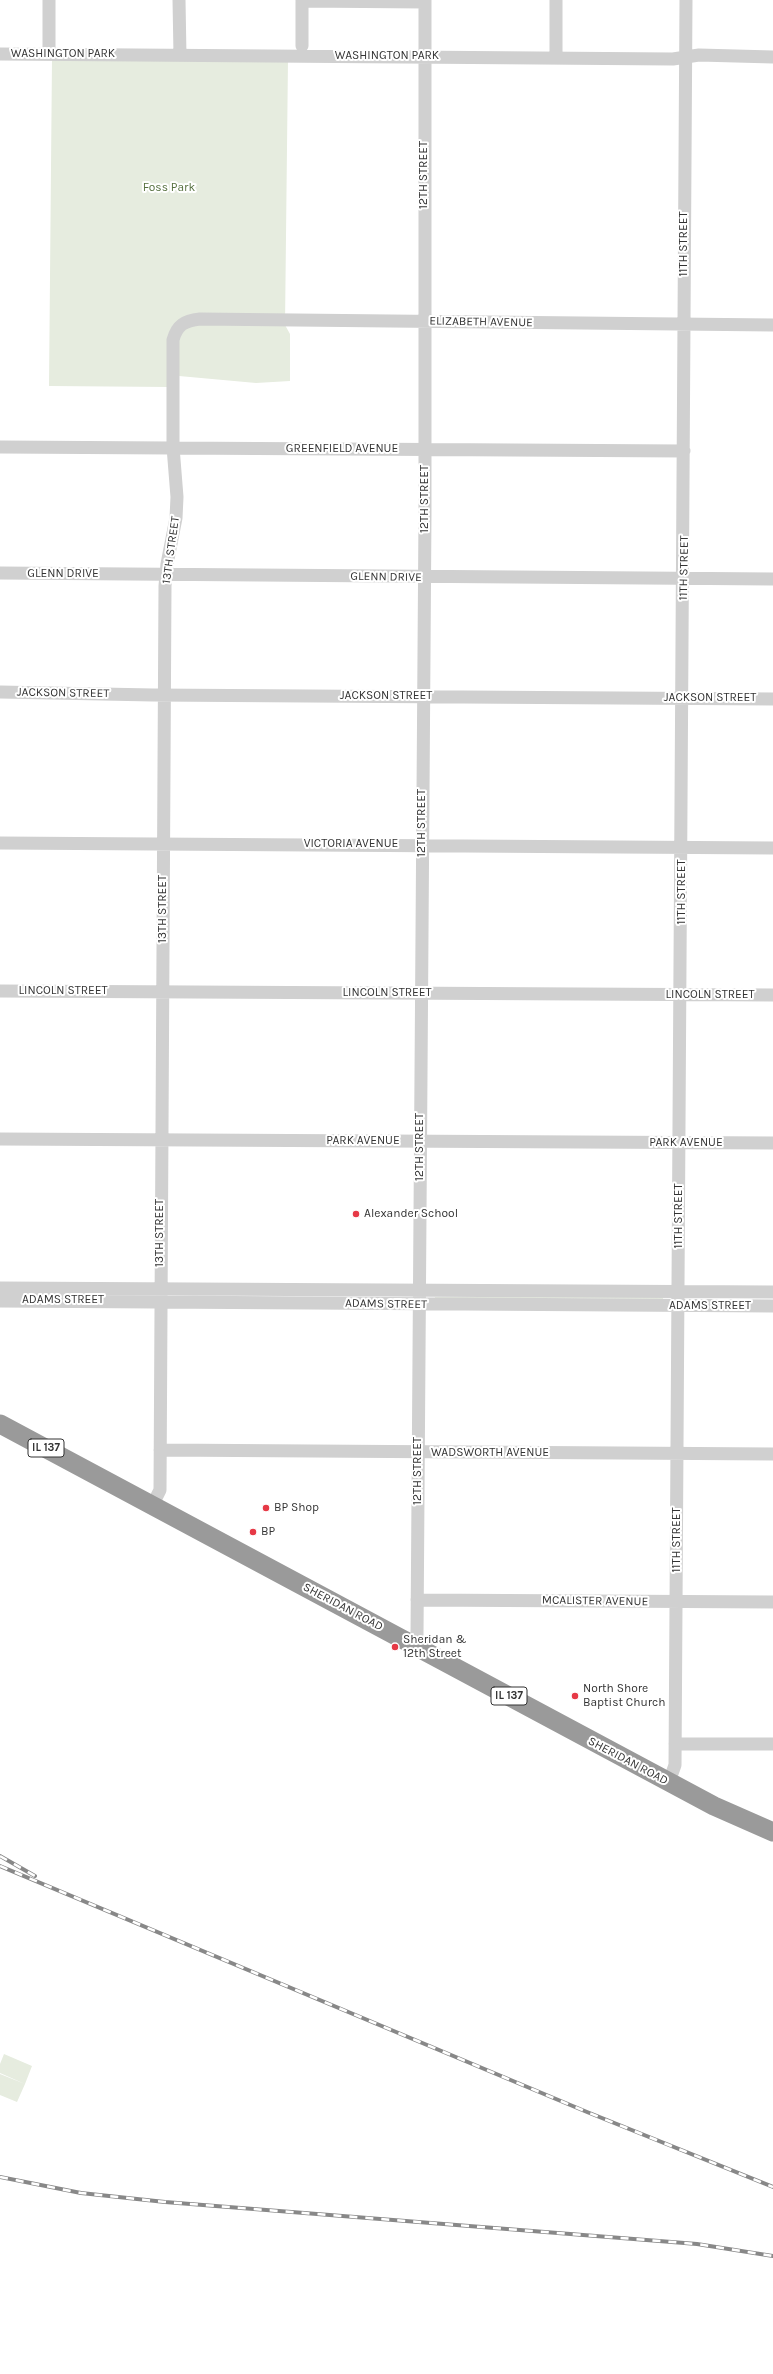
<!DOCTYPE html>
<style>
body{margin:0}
canvas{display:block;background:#fff}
</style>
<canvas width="773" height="2374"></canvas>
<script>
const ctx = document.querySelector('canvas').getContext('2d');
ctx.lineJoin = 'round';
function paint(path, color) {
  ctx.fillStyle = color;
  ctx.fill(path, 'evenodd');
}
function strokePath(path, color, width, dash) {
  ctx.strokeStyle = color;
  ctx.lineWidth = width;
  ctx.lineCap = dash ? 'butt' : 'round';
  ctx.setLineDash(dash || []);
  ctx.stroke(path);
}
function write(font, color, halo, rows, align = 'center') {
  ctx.font = font + ' Karla,sans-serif';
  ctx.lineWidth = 4;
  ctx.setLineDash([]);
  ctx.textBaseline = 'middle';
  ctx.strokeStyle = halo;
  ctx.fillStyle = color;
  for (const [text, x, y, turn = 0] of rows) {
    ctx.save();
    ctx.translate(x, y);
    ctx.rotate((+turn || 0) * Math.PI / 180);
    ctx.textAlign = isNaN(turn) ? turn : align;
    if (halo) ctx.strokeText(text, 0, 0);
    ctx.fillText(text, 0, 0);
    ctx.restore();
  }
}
paint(new Path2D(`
 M52 58 288 59 285 325 290 334V381L256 383 179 376 169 387 49 386Z
 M435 1297H663V1299L435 1298Z
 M4 2054 32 2066 25 2084 0 2073V2064Z
 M0 2074 25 2084 17 2102 0 2095Z`), '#e6ecdf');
strokePath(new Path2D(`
 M179 0 180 55
 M556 0V58
 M302 1 425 2
 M302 46V0
 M0 54 673 59 699 55 773 57
 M49 54V0
 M0 447 684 451
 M0 573 773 579
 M0 692 153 695 773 699
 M0 843 773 848
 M0 991 773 995
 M0 1139 773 1143
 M0 1288 773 1292
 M0 1301 773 1306
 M160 1450 773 1454
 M152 1506 160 1490 165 586 167 564 176 518 177 497 173 447V340C177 325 184 321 200 319L773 325
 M417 1600 773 1602
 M413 1645 417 1635 425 513V0
 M675 1744H773
 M669 1782 675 1765 686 0`), '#d0d0d0', 13);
strokePath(new Path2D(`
 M0 1424 714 1806 773 1832`), '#9a9a9a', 19);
const rail = new Path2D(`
 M0 1856 35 1876
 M0 1866 587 2112 773 2187
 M0 2177 81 2193 165 2202 697 2244 773 2256`);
strokePath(rail, '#888', 4);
strokePath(rail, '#fff', 2.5, [8]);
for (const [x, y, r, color] of [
 [356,1214,4,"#e63946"],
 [266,1508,4,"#e63946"],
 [253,1532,4,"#e63946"],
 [395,1647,4,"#e63946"],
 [575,1696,4,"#e63946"]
]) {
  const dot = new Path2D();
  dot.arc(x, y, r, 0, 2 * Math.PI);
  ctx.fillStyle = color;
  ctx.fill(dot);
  strokePath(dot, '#fff', 1.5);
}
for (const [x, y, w] of [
 [46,1448,36],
 [509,1696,36]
]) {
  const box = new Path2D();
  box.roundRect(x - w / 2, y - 9, w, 18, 3);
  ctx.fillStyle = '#fff';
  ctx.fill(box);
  strokePath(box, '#333', 1);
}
write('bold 11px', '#333', null, [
 ["IL 137",46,1448],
 ["IL 137",509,1696]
]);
write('12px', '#333', '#fff', [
 ["WASHINGTON PARK",63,54],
 ["WASHINGTON PARK",387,56],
 ["12TH STREET",424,175,-90],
 ["11TH STREET",684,244,-90],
 ["ELIZABETH AVENUE",481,322,1],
 ["GREENFIELD AVENUE",342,449],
 ["12TH STREET",425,499,-90],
 ["13TH STREET",171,550,-82],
 ["11TH STREET",684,568,-89],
 ["GLENN DRIVE",63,574],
 ["GLENN DRIVE",386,577,1],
 ["JACKSON STREET",63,693,1],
 ["JACKSON STREET",386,696],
 ["JACKSON STREET",710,698],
 ["12TH STREET",422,823,-90],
 ["VICTORIA AVENUE",351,844],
 ["11TH STREET",682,892,-90],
 ["13TH STREET",163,909,-90],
 ["LINCOLN STREET",63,991],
 ["LINCOLN STREET",387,993],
 ["LINCOLN STREET",710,995],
 ["PARK AVENUE",363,1141],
 ["PARK AVENUE",686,1143],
 ["12TH STREET",420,1147,-90],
 ["11TH STREET",679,1216,-90],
 ["13TH STREET",160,1233,-90],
 ["ADAMS STREET",63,1300],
 ["ADAMS STREET",386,1304,1],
 ["ADAMS STREET",710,1306],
 ["WADSWORTH AVENUE",490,1453],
 ["12TH STREET",418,1471,-90],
 ["11TH STREET",677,1540,-90],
 ["MCALISTER AVENUE",595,1601,1],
 ["SHERIDAN ROAD",343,1607,28],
 ["SHERIDAN ROAD",628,1761,28]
]);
write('12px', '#56703f', '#fff', [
 ["Foss Park",169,188]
]);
write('12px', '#333', '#fff', [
 ["Alexander School",364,1214],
 ["BP Shop",274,1508],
 ["BP",261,1532],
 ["Sheridan &",403,1640],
 ["12th Street",403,1654],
 ["North Shore",583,1689],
 ["Baptist Church",583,1703]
], 'left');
</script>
